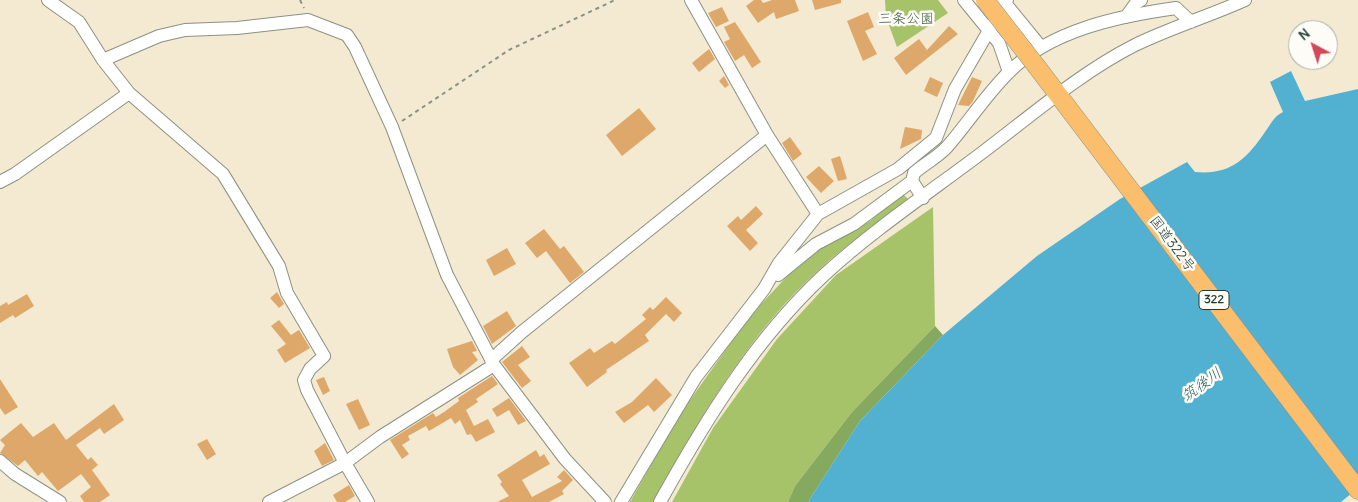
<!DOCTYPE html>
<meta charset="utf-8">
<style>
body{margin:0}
#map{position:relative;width:1358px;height:502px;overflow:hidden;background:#f4e9d1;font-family:Delius,sans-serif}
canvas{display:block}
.north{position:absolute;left:1288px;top:20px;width:50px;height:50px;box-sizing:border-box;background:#fdfcf7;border:1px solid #a4b0a9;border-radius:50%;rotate:320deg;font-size:14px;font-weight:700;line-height:20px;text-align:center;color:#1f3d34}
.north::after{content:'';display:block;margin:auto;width:18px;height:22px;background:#d1495b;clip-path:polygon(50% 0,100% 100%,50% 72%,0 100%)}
</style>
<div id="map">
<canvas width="1358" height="502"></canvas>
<div class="north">N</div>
</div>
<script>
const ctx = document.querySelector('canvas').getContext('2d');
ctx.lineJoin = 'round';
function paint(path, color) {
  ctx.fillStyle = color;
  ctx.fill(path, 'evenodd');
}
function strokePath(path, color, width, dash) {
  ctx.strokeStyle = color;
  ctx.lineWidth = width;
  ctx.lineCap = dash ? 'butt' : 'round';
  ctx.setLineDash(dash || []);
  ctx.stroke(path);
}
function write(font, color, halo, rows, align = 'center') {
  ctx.font = font + ' Delius,"Klee One",sans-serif';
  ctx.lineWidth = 5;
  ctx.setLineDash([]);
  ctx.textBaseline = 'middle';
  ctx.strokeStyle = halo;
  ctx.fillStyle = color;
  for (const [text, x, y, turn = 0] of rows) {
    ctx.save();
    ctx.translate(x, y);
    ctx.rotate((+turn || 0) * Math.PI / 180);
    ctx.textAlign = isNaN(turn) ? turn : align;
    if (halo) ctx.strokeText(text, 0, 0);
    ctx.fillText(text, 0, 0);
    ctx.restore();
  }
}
paint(new Path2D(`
 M885 0H938L948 13 897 47 886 17Z
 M903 194 908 199C879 222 848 243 821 268 751 330 698 420 654 502H630L678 417 749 317 805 257 870 221Z
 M933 207 935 326 852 412 795 486 788 502H672L713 428 777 339 836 275Z`), '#a7c36a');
paint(new Path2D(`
 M935 326 943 335 860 421 808 502H788L795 486 852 412Z`), '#85a95e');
paint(new Path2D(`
 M1291 71 1305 101 1358 89V488L1341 502H808L860 421 943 335 1037 256 1120 199 1187 162 1195 172C1230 175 1246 160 1265 132 1271 124 1273 117 1283 112L1270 82Z`), '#52b1d0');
paint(new Path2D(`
 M754 0H761L763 3 772 0H795L799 11 776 19 774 12 758 23 746 6Z
 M812 0H841V3L815 10Z
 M722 7 729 21 716 27 708 13Z
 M868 12 874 27 865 31 877 54 863 61 847 21Z
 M735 22 761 62 752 68 744 55 735 61 724 42 730 39 724 27Z
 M949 26 958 34 906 75 894 58 919 39 927 50Z
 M709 49 715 59 699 72 692 63Z
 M724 76 729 85 725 88 719 81Z
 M930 77 943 83 937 97 924 91Z
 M972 77 982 81 973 101 969 106 958 105Z
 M639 108 656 129 622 156 606 135Z
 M905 127 922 130 921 139 900 149Z
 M790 137 802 154 793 161 782 143Z
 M840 156 847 179 838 181 831 159Z
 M819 166 834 181 821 193 806 177Z
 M756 206 763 214 746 230 758 243 750 251 727 226 738 216 741 220Z
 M544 229 560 249 564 246 584 272 570 283 546 251 537 258 525 243Z
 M507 248 516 264 494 276 486 260Z
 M277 292 284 304 279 308 270 298Z
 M27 294 34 306 15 318 13 315 0 323V306L7 302 8 305Z
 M666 297 682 313 674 322 666 314 645 335 649 341 606 370 607 372 587 387 569 363 590 348 594 353 612 341 615 344 646 319 642 315 650 307 653 310Z
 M507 311 516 326 492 344 483 326Z
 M279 320 291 335 299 330 310 348 285 363 277 350 286 344 271 326Z
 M472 341 477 351 472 352 478 360 460 375 453 367 447 349Z
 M522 346 530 357 518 365 531 381 522 388 502 362Z
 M492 376 498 384 476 399 478 402 466 410 474 426 488 419 495 432 476 442 471 434 467 435 460 420 455 424 451 418 429 431 426 426 408 436 410 440 402 445 409 454 402 459 390 440 433 413 436 417 444 412 459 401 458 398Z
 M324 377 330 391 323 395 316 380Z
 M656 378 672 395 654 412 648 405 624 423 615 412 632 402Z
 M0 379 18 407 5 415 0 408Z
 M509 398 526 421 518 425 509 410 497 417 492 409Z
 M358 399 370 425 359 430 346 404Z
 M114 404 124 420 104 434 100 428 76 445 88 460 91 457 98 465 92 470 110 495 100 502H84L80 496 91 487 81 474 58 491 42 472 38 476 25 460 18 466 0 453 5 445 0 440 21 423 33 437 54 423 66 440Z
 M207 439 216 454 207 460 197 444Z
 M325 443 334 460 322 466 314 451Z
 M536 450 540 457 544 454 550 464 522 480 532 497 562 481 557 477 564 470 573 480 562 491 564 494 549 502H497L509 496 500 484 502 482 497 475Z
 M349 485 355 496 345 502H337L333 495Z`), '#dea86a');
const minor = new Path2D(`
 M48 0 79 22 103 60 129 93 223 174 279 266 287 293 324 356 310 369 304 380 307 390 345 463 368 502
 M691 0 767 135 818 214
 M964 0 999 43 1009 72
 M1007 0 1005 3 1041 47
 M1126 17 1136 3 1141 0
 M103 60 159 36 185 30 237 28 308 20 347 35 355 47 392 127 447 275 494 365 565 459 605 502
 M0 182 15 174 129 93
 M923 198 912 181 914 173C924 164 938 157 947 147 968 123 985 96 1008 73 1050 30 1119 16 1176 8L1191 22
 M778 275 816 244 854 224 912 181
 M491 360 522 332 767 135
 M0 461 15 474 60 502
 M269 502 345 463 380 437 494 365
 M621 502 696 377 764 289 779 263 818 214 898 169 936 138 955 89 1005 3 1003 0
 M660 502C705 421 755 339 824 275 873 230 930 192 983 152 1032 115 1080 73 1135 45 1170 28 1209 16 1245 0`);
const highway = new Path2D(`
 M1037 67 1358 490`);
strokePath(minor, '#8a9382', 14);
strokePath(highway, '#8a9382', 19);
strokePath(new Path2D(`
 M300 0 304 8
 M402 121 509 50 615 0`), '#8a9382', 2, [4, 4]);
strokePath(minor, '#fff', 12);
strokePath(highway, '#fabe6d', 18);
const highwayBridge = new Path2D(`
 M985 0 1037 67`);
strokePath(highwayBridge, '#8a9382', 19, []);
strokePath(highwayBridge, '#fabe6d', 18);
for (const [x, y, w] of [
 [1214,300,30]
]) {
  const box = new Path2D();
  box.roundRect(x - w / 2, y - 9.5, w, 19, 4);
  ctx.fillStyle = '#fdfcf7';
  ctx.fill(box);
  strokePath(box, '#1f3d34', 1);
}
write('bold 12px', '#1f3d34', null, [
 ["322",1214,300]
]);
write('14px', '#415e42', '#fdfcf7', [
 ["三条公園",906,19]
]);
write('14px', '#1f3d34', '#fdfcf7', [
 ["国道322号",1172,244,53]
]);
write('italic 15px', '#2e6063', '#fdfcf7', [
 ["筑後川",1202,385,-36]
]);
</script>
